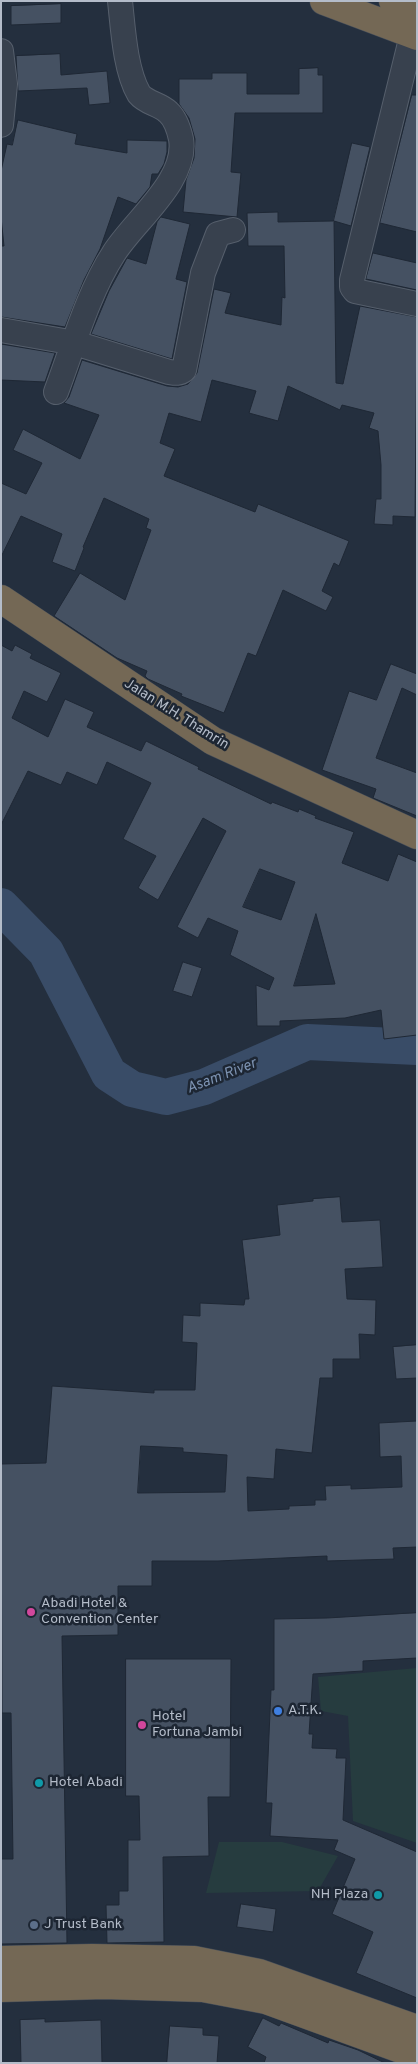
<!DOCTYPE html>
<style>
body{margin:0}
#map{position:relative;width:418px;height:2064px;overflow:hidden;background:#242f3e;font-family:Overpass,sans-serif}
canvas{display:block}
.frame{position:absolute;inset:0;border:2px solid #b4bcc9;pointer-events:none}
</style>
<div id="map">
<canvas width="418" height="2064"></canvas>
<div class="frame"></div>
</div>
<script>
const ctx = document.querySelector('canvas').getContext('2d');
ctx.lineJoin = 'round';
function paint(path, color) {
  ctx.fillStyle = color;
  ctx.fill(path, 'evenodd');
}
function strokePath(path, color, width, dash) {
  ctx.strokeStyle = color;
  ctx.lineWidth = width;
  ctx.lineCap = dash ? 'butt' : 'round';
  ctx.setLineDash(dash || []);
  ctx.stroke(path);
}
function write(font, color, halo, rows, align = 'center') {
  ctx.font = font + ' Overpass,sans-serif';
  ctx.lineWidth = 5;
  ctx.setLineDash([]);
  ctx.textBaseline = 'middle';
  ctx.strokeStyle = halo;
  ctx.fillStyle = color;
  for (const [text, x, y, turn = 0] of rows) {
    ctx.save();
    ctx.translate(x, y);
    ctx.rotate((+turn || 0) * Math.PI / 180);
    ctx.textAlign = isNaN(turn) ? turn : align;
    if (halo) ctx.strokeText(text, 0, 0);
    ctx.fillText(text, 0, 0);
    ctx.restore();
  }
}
paint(new Path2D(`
 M417 1668V1843L353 1821 348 1716 321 1711 318 1677Z
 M219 1842H282L338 1856 318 1891 206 1893Z`), '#263c3f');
strokePath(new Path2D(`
 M1 906 46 952 109 1074 132 1089 166 1097 204 1087 307 1042 417 1047`), '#394c67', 36);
const building = new Path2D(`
 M61 4V23L11 25V6Z
 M60 54 61 75 107 71 110 103 89 105 87 88 18 91 16 56Z
 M318 68V75H323V113H235L231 172 241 173 237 217 183 212 186 180 194 158 195 139 189 118 179 104V79H212V73H247V94H299V69Z
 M412 95H417V232L380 223Z
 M18 120 77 134 75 144 127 153V140L167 141V152L164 164 158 174H152L150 187 136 204 118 197 100 249 84 280 65 327 1 317V246H4L1 217V171L7 144 12 145Z
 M352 143 370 147 351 226 334 221 336 383 343 384 360 306 417 317 415 517 393 516V525L374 524 376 499H381V465L378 431 369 428 374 413 342 405 340 410 288 386 278 421 249 413 256 391 212 380 201 422 169 413 160 443 175 449 164 476 255 512 258 504 349 541 339 566 334 563 322 591 333 597 326 611 283 590 256 656 248 653 224 713 181 696 182 694 148 679 145 676 147 671 117 658 54 616 80 573 125 600 151 530 146 528 149 519 104 498 83 547 84 548 75 571 52 562 62 534 21 516 1 557V483L26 494 42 463 13 450 23 429 80 459 99 415 64 403 69 397 82 360 167 386 178 387 188 384 197 373 214 289 231 293 225 313 281 325 282 297 285 298 284 246H248L247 213 278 212V222L333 221Z
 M161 217 190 224 176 279 187 282 172 359 91 334 109 291 127 258 146 264 157 222Z
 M373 253 417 263V290L366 279Z
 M1 344 55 353 45 382 1 380Z
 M1 645 12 651 15 645 32 654 30 658 61 673 47 702 24 691 12 718 48 737 65 699 94 712 87 727 141 751 146 741 199 767 198 769 271 804 272 802 298 812 299 809 316 816 315 818 354 832 342 863 388 881 398 854 417 862V1035L384 1039 381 1010 345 1018 280 1021V1026H257L256 985 269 990 274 978 230 955 238 931 208 918 198 938 177 927 226 831 203 818 158 900 138 888 156 856 123 839 151 783 107 762 97 785 67 772 61 785 28 771 1 825ZM260 869 295 882 281 920 243 907ZM316 914 335 984 294 986Z
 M391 664 417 674V695L402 688 376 758 417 773V816L373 798 376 789 322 770 349 691 376 700Z
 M183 962 202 968 192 997 173 991Z
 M340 1197 342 1222 380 1220 383 1267 345 1269 347 1299 376 1300 375 1335 359 1334 360 1359H333V1378H320L312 1453 276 1449 274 1479 247 1477 248 1511 289 1509V1506L315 1505V1500H326L325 1486 351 1485V1489L402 1487 401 1456 380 1457 379 1423 417 1421V1547L393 1548 394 1559 327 1561V1556L218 1561H152V1586H118V1635L62 1636 67 1943 1 1944V1859H13L11 1713H2L1 1464 46 1463 52 1386 154 1393V1390H195L197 1343 182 1342 183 1315 200 1316V1303L244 1305 245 1299H249L242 1240 280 1235 277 1205 313 1201V1199ZM141 1446 183 1448V1452L227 1455 225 1492 138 1493Z
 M417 1345V1378L396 1379 393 1347Z
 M417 1613V1658L363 1661V1671L313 1674 309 1734H313L312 1748 337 1749 336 1758H346L343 1820 417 1852V1998L356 1973 373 1932 332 1914 355 1859 334 1850 338 1840 270 1836 272 1803H266L271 1690H274V1619L327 1618Z
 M126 1659H231L230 1797H208L209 1856 163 1857 164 1942 107 1943 106 1905H119V1891H128V1840H140L139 1796H126Z
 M241 1904 276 1909 273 1932 237 1927Z
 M263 2018 279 2026 281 2023 328 2043 329 2040 358 2050 385 2063H264L266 2057 248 2047Z
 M45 2019V2022L101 2020 102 2063H21L20 2020Z
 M170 2026 203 2028V2035L219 2036 217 2063H167Z`);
paint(building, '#455162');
strokePath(building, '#1f2835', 1);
const street = new Path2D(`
 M412 35 352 280V287L355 291 417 304
 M1 51 5 84 1 125
 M1 330 75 343 169 372C175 373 179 374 184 370L203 273 218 234 233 230
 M56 392C73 347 88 293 114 253 135 220 188 180 181 139 179 130 175 118 168 112 160 104 146 103 139 94 125 70 123 28 120 1`);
const highway = new Path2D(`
 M324 1 417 36
 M393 1 417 9
 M1 599 213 741 417 835
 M1 1960 92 1958 194 1960 259 1973 417 2029
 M1 1988 104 1985 203 1988 266 2000 417 2055`);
strokePath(street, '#565f6c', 26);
strokePath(highway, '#434c59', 29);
strokePath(street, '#38414e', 24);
strokePath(highway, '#746855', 28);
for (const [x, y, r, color] of [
 [31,1612,5,"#d1479c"],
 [278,1711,5,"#3f7fe0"],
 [142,1725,5,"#d1479c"],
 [39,1783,5,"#0f9aa8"],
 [378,1895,5,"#0f9aa8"],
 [34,1925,5,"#5c6f8a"]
]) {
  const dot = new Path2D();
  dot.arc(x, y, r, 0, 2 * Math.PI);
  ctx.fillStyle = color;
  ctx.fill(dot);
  strokePath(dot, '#1d2633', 2);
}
write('14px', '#b4bcc9', '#1d2633', [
 ["Jalan M.H. Thamrin",176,715,32]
]);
write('14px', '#b4bcc9', '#1d2633', [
 ["Abadi Hotel &",41,1604],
 ["Convention Center",41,1620],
 ["A.T.K.",288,1711],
 ["Hotel",152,1717],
 ["Fortuna Jambi",152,1733],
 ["Hotel Abadi",49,1783],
 ["NH Plaza",368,1895,"right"],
 ["J Trust Bank",44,1925]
], 'left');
write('italic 15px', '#7c92b1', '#1d2633', [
 ["Asam River",222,1077,-21]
]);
</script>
